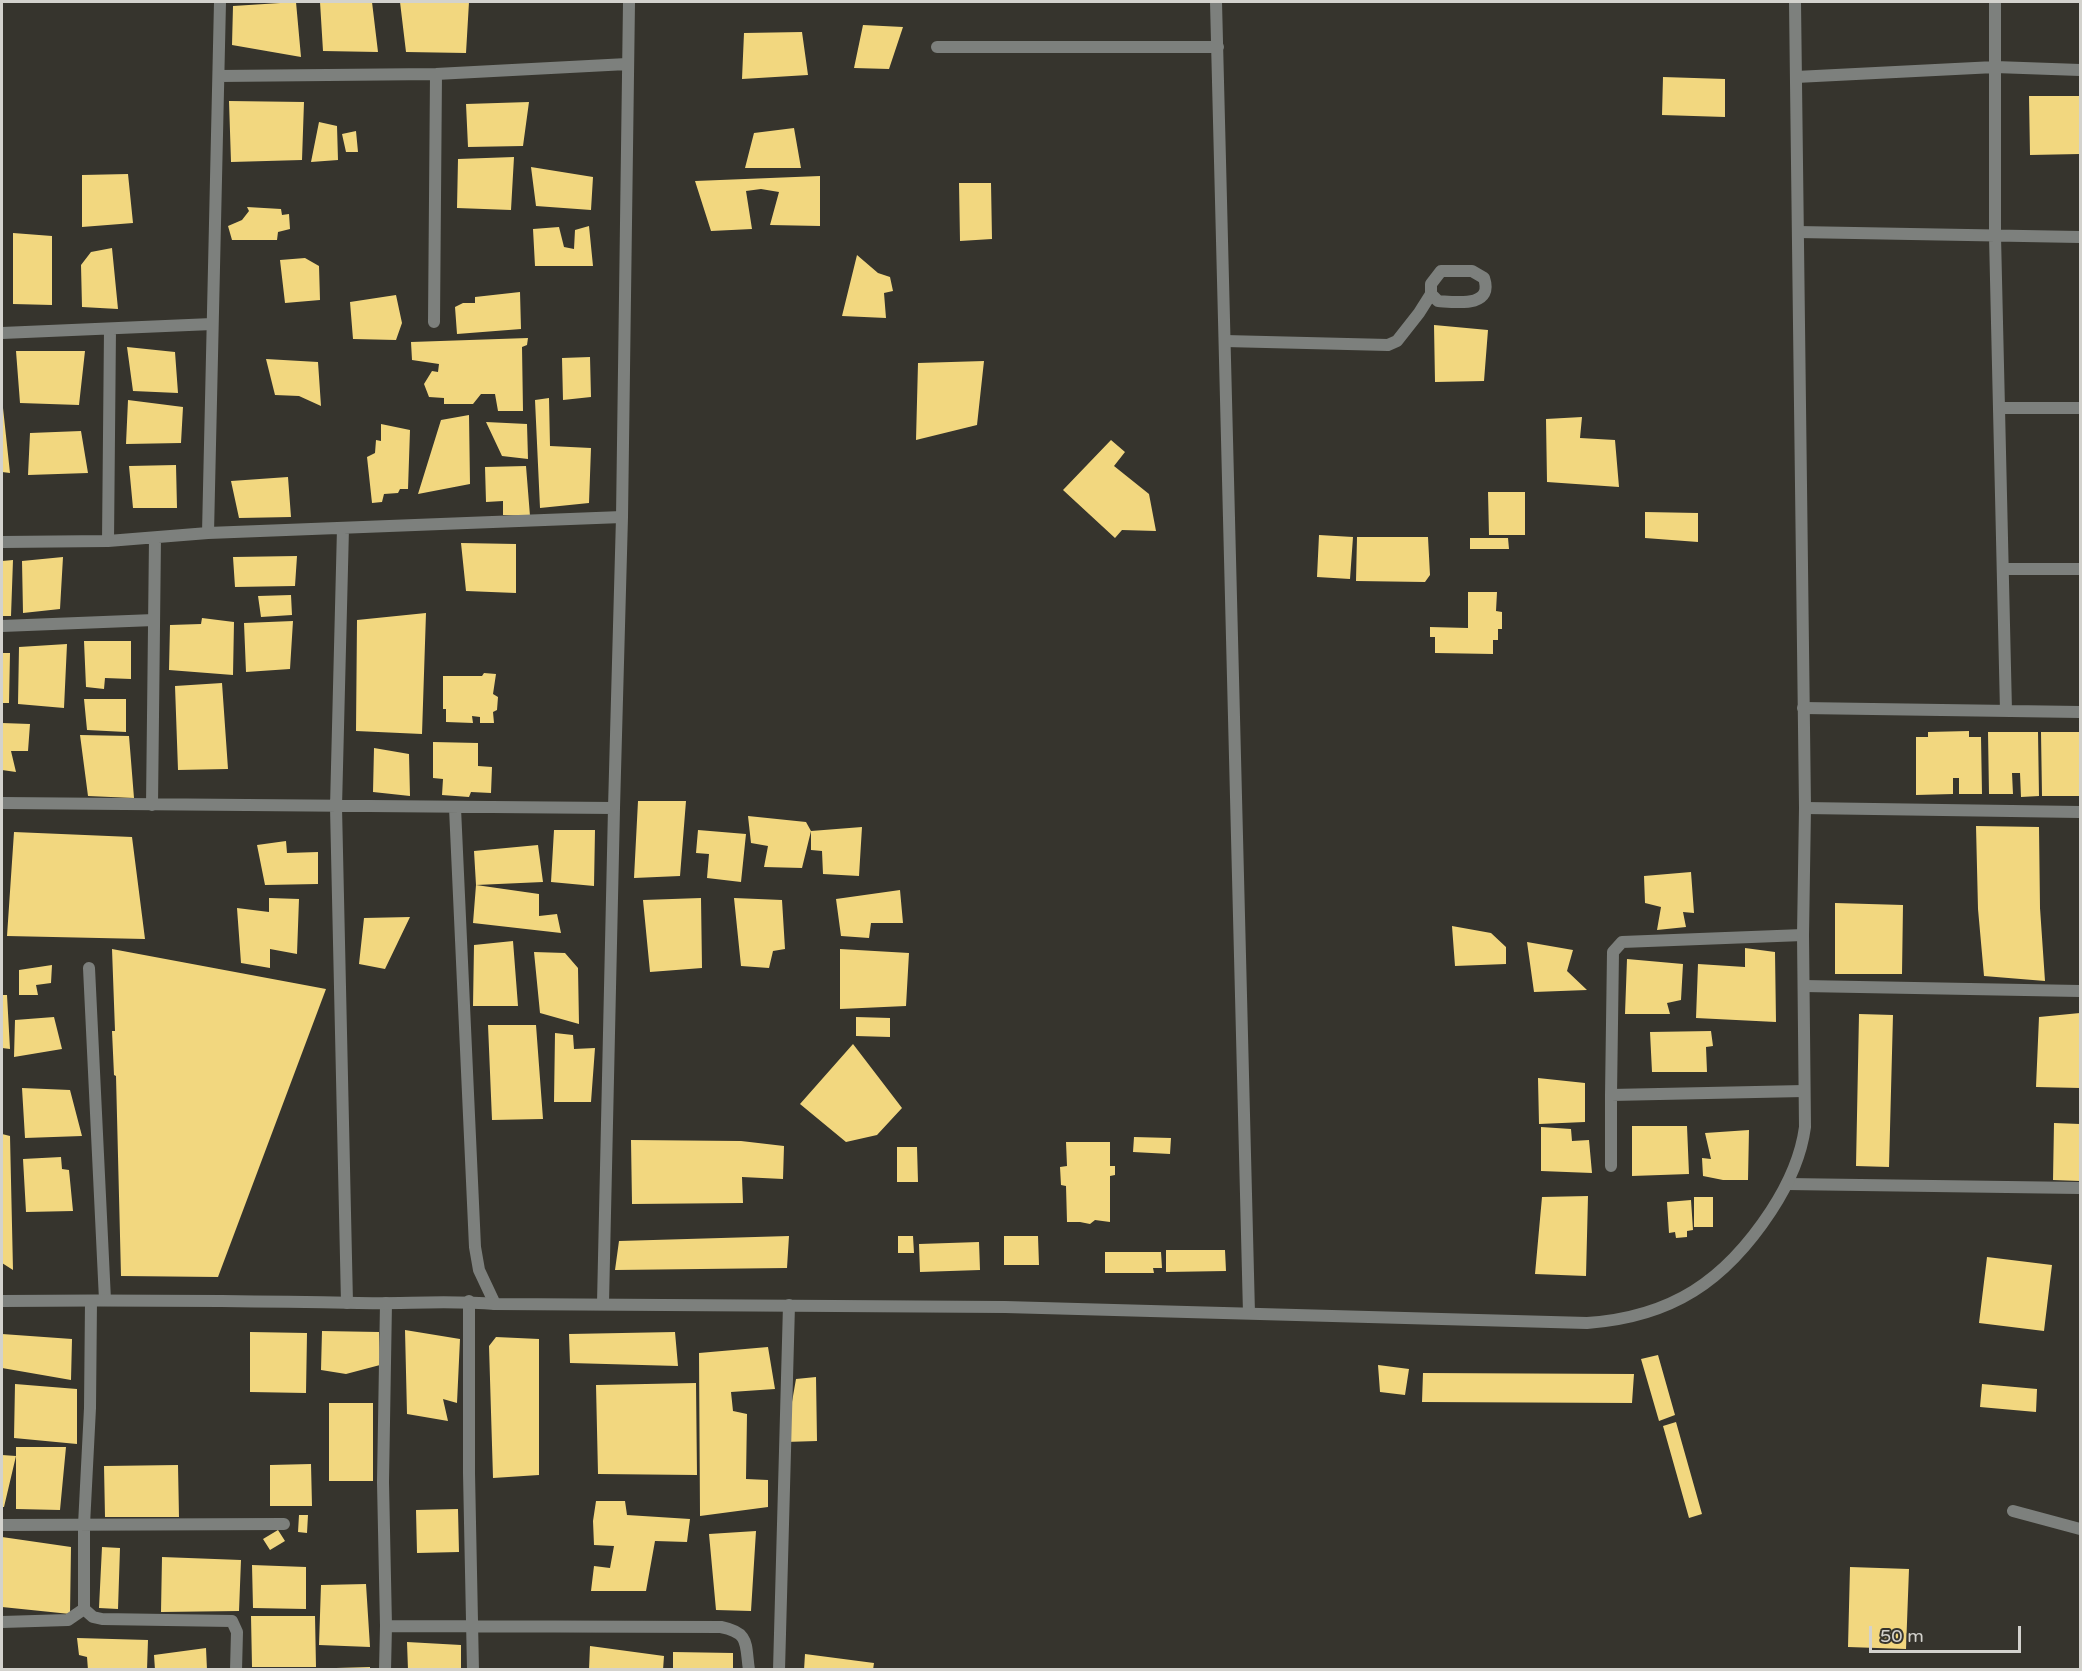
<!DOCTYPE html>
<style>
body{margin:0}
#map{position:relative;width:2082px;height:1671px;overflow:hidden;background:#36342d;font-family:"Varela Round",sans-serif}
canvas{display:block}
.frame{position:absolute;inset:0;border:3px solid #d3d2cd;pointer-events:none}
.scale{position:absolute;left:1869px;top:1626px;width:152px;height:27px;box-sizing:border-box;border:3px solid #d3d2cd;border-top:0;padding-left:8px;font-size:18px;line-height:21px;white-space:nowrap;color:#d3d2cd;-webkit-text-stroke:4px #36342d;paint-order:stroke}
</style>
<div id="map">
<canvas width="2082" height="1671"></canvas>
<div class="frame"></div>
<div class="scale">50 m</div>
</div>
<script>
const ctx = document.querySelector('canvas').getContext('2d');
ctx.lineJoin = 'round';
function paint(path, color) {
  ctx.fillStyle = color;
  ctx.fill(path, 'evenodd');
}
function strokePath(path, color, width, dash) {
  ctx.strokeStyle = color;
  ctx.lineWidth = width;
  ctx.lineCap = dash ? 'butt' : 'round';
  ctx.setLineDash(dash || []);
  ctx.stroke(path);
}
paint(new Path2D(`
 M296 2 301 57 232 45 233 6Z
 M320 2H372L378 52 323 51Z
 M400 2H469L466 53 406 52Z
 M863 25 903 27 889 69 854 68Z
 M802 32 808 75 742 79 744 33Z
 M1663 77 1725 79V117L1662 115Z
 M2029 96H2080V154L2030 155Z
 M229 101 304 102 302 160 231 162Z
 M529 102 523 146 468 147 466 104Z
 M319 122 337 126 338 160 311 162Z
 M794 128 801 168H745L754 133Z
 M356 131 358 152H346L342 134Z
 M514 157 511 210 457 208 458 159Z
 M531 167 593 177 591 210 536 206Z
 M128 174 133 223 82 227V175Z
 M820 176V226L770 225 779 192 761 189 746 191 752 229 711 231 695 181Z
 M959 183H991L992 239 960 241Z
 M247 207 281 209 282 215 289 214 290 229 278 232 277 240H232L228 226 242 220 249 211Z
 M589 226 593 266H535L533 229 559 227 564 247 574 249 575 230Z
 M13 233 52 236V305L13 304Z
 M112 248 118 309 82 307 81 265 91 252Z
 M857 255 878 273 890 277 893 291 884 293 886 318 842 316Z
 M305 258 319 266 320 300 285 303 280 260Z
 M520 292 521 329 457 334 455 307 463 303H475V297Z
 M396 295 402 323 396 340 353 339 350 302Z
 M1434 325 1488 330 1484 381 1435 382Z
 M528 338 527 345 522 347 523 411H498L495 394H481L473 404H444V398L429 397 424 384 432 371 438 372 439 364 412 360 411 342Z
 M127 347 175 352 178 393 133 391Z
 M16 351H85L79 405 20 403Z
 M590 357 591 397 563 400 562 358Z
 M266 359 318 362 321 406 299 396 275 395Z
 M984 361 977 425 916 440 918 363Z
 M549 398 550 446 591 448 589 503 540 508 535 400Z
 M128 400 183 407 181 443 126 444Z
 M2 408H3L10 473 2 472Z
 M469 415 470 484 418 494 441 420Z
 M1582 417 1580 438 1615 440 1619 487 1547 482 1546 419Z
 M486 422 527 424 528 459 502 456Z
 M381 424 410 430 408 489H400L398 493 384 494 382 502 372 503 367 457 375 453 376 440 381 441Z
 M81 431 88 473 28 475 30 433Z
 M1111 440 1125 452 1114 466 1149 494 1156 531 1122 530 1115 538 1063 490Z
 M176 465 177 508H133L129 466Z
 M526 466 530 516 503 515V501L486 502 485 467Z
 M288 477 291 517 239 518 231 481Z
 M1488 492H1525V535H1489Z
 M1645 512 1698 513V542L1645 538Z
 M1319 535 1353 537 1350 579 1317 577Z
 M1357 537H1428L1430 575 1425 582 1356 581Z
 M1470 538H1508L1509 549H1470Z
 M461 543 516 544V593L466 591Z
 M297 556 295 586 235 587 233 557Z
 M63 557 60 609 23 613 22 561Z
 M13 560 11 616H2V561Z
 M1468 592H1497L1496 611 1502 612V629H1498V640H1493V654L1435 653V637H1430V627L1468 628Z
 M291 595 292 615 261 617 258 596Z
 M426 613 422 734 356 731 357 620Z
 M202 618 234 622 233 675 169 670 170 625 201 624Z
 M293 621 290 669 246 672 244 623Z
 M84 641H131V679L105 678 104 689 86 687Z
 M67 644 64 708 18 704 19 647Z
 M2 653H10L9 703H2Z
 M484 673 496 674 493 694 498 697 497 710 493 712 494 723H480V717L472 716 473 723 446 722V709H443V676H482Z
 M222 683 228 769 178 770 175 686Z
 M84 699H126V732L87 730Z
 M2 723 30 724 28 751H11L16 772 2 770Z
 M1969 731V737H1981L1982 794H1959V778H1953V794L1916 795V737H1928V732Z
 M1988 732H2038L2039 796 2021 797 2020 773H2012L2013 794H1989Z
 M2041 732H2080V796H2042Z
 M80 735 129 736 134 798 88 796Z
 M433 742 478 743V766L492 767 491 793 471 792 469 797 442 795 443 779 433 778Z
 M374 748 409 754 410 796 373 792Z
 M638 801H686L680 876 634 878Z
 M748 816 806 822 811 831 802 868 764 867 768 846 751 843Z
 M1976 826 2039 827 2040 908 2045 981 1984 976 1978 909Z
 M862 827 859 876 823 874 822 851 811 850V831Z
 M554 830H595L594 886 551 882Z
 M698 830 746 834 741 882 707 878 709 854 696 853Z
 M14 832 132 837 145 939 7 936Z
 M286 841 287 853 318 852V884L265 885 257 845Z
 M538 845 543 882 476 885 474 851Z
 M1691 872 1694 913 1683 912 1686 927 1657 930 1661 907 1645 903 1644 876Z
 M476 885 539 894V916L557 914 561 933 473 923Z
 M900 890 903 923H871L869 938 841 936 836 899Z
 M269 898 299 899 297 954 270 949V968L241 963 237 908 269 912Z
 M701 898 702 968 650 972 643 900Z
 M734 898 782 900 785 949 773 951 769 968 741 966Z
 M1835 903 1903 905 1902 974H1835Z
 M410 917 385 969 359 964 364 918Z
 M1452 926 1491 933 1506 947V964L1455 966Z
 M513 941 518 1006H473L474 945Z
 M1527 942 1573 950 1567 971 1587 990 1534 992Z
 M1745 948 1775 952 1776 1022 1696 1018 1698 964 1745 967Z
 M112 949 326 989 218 1277 121 1276 116 1076 114 1075 112 1031H115Z
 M840 949 909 953 906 1006 840 1009Z
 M534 952 565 953 578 968 579 1024 540 1013Z
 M1627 959 1683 964 1681 1000 1667 1003 1670 1014H1625Z
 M52 965 51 983 36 985 38 995H19V970Z
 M2 995H7L10 1049 2 1048Z
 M2080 1013V1088L2036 1087 2039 1017Z
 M1859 1014 1893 1015 1889 1167 1856 1166Z
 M54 1017 62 1049 14 1057 15 1020Z
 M856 1017 890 1018V1037L856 1036Z
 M488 1025H536L543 1119 492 1120Z
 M1711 1031 1713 1046 1706 1047 1707 1072H1652L1650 1032Z
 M555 1033 573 1035 574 1049 595 1048 591 1102H554Z
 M853 1044 902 1108 877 1135 846 1142 800 1104Z
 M1538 1078 1585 1083V1122L1539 1124Z
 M22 1088 70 1090 82 1136 25 1138Z
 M2054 1123 2080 1124V1181L2053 1180Z
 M1632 1126H1687L1689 1174 1632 1176Z
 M1541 1127 1571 1129 1572 1141 1589 1140 1592 1173 1541 1171Z
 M1749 1130 1748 1180H1723L1703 1176 1702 1158 1711 1159 1705 1133Z
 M2 1134 10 1136 13 1270 2 1263Z
 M1134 1137 1171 1138 1170 1154 1133 1152Z
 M631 1140 741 1141 784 1146 783 1179 742 1177 743 1203 632 1204Z
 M1066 1142H1110V1166H1115V1175L1110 1176V1222L1095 1220 1090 1224 1080 1222H1067L1066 1186 1061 1185 1060 1167 1067 1166Z
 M897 1147H917L918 1182H897Z
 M61 1157 62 1169 69 1170 73 1211 26 1212 23 1159Z
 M1588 1196 1586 1276 1535 1274 1542 1197Z
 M1694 1197H1713V1227H1694Z
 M1691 1200 1693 1230 1687 1231V1237L1676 1238 1675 1232 1669 1233 1667 1202Z
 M789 1236 787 1268 615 1270 619 1241Z
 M898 1236H913L914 1253H898Z
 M1004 1236H1038L1039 1265H1004Z
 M979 1242 980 1270 920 1272 919 1244Z
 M1166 1250H1225L1226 1271 1166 1272Z
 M1105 1252H1161L1162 1268H1153L1154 1273H1105Z
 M1987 1257 2052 1265 2044 1331 1979 1323Z
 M405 1330 460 1339 457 1403 443 1399 448 1421 407 1414Z
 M322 1331 379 1332 380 1365 346 1374 321 1370Z
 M250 1332 307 1333 306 1393 250 1392Z
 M675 1332 678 1366 570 1363 569 1334Z
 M2 1334 72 1339 71 1380 2 1368Z
 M496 1337 539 1339V1475L493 1478 489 1346Z
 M768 1347 775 1389 731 1392 733 1411 747 1414 746 1479 768 1480V1507L700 1516 699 1353Z
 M1658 1355 1675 1415 1659 1421 1641 1359Z
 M1378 1365 1409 1369 1405 1395 1380 1392Z
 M1423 1373 1634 1374 1632 1403 1422 1402Z
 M816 1377 817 1441 785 1442 796 1379Z
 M696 1383 697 1475 598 1474 596 1385Z
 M15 1384 77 1389V1444L14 1438Z
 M1982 1384 2037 1389 2036 1412 1980 1407Z
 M329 1403H373V1481H329Z
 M1676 1422 1702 1514 1689 1518 1663 1426Z
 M16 1447H66L60 1510 16 1509Z
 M2 1455 16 1456 4 1507H2Z
 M311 1464 312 1506H270V1465Z
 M178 1465 179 1517H105L104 1466Z
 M596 1501H625L627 1515 690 1519 687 1542 655 1541 646 1591H591L594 1566 610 1568 614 1546 594 1545 593 1521Z
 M458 1509 459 1552 417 1553 416 1510Z
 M299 1515H308L307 1533 298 1532Z
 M278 1530 285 1541 270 1550 263 1539Z
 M756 1531 751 1611 716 1610 709 1534Z
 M2 1537 71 1547 70 1614 2 1607Z
 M102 1547 120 1548 118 1609 99 1608Z
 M162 1557 241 1560 239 1611 161 1612Z
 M252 1565 306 1567V1609L253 1608Z
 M1850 1567 1909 1569 1906 1649 1848 1647Z
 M366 1584 370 1647 319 1645 321 1585Z
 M251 1616H315L316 1667H252Z
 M77 1638 148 1640 147 1670H88L87 1657 79 1655Z
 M407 1642 461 1645V1670H408Z
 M590 1646 664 1656 663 1670H589Z
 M206 1648 207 1670H155L154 1655Z
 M673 1652 733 1653V1670H673Z
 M805 1654 874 1663 873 1670H804Z
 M370 1667V1670H336V1668Z`), '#f2d77f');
strokePath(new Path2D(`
 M1225 341 1388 345 1397 341 1419 313 1431 294V284L1441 271H1472L1484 278C1494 308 1456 302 1438 301L1431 294`), '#7d807d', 12);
strokePath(new Path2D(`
 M1216 2 1249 1313
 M1995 2V236L2006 711
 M937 47H1218
 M219 76 436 74 627 64
 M1796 77 1995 67 2080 70
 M1798 232 2080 237
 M434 322 436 74
 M2 333 212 324
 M1999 408H2080
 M343 528 336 807 347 1303
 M208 533 220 2
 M108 541 110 329
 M2 542 108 541 208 533 622 517
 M2003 569H2080
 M2 626 154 620
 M1803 708 2080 712
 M2 803 614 808
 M152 805 155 538
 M455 808 475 1247 479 1270 495 1304
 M1805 808 2080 812
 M1803 935 1622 942 1613 952 1611 1095 1804 1091
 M89 968 105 1300
 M1804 986 2080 991
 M1611 1095V1166
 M1787 1184 2080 1188
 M469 1301V1473L473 1670
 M603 1303 614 808 622 517 629 2
 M2013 1511 2080 1529
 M2 1525 284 1524
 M84 1609 93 1617 102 1619 232 1621 237 1632 236 1670
 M2 1622 68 1620 84 1609V1525L90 1408 91 1301
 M386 1626 721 1627C750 1633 745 1643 749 1670
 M385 1670 386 1626 383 1482 386 1303
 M779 1670 789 1305`), '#7d807d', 12);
strokePath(new Path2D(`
 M2 1301C120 1300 239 1301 358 1303 404 1304 450 1300 495 1304L1005 1307 1587 1323C1672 1317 1725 1281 1771 1211 1788 1185 1801 1157 1805 1127L1803 935 1805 808 1795 2`), '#7d807d', 12);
</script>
